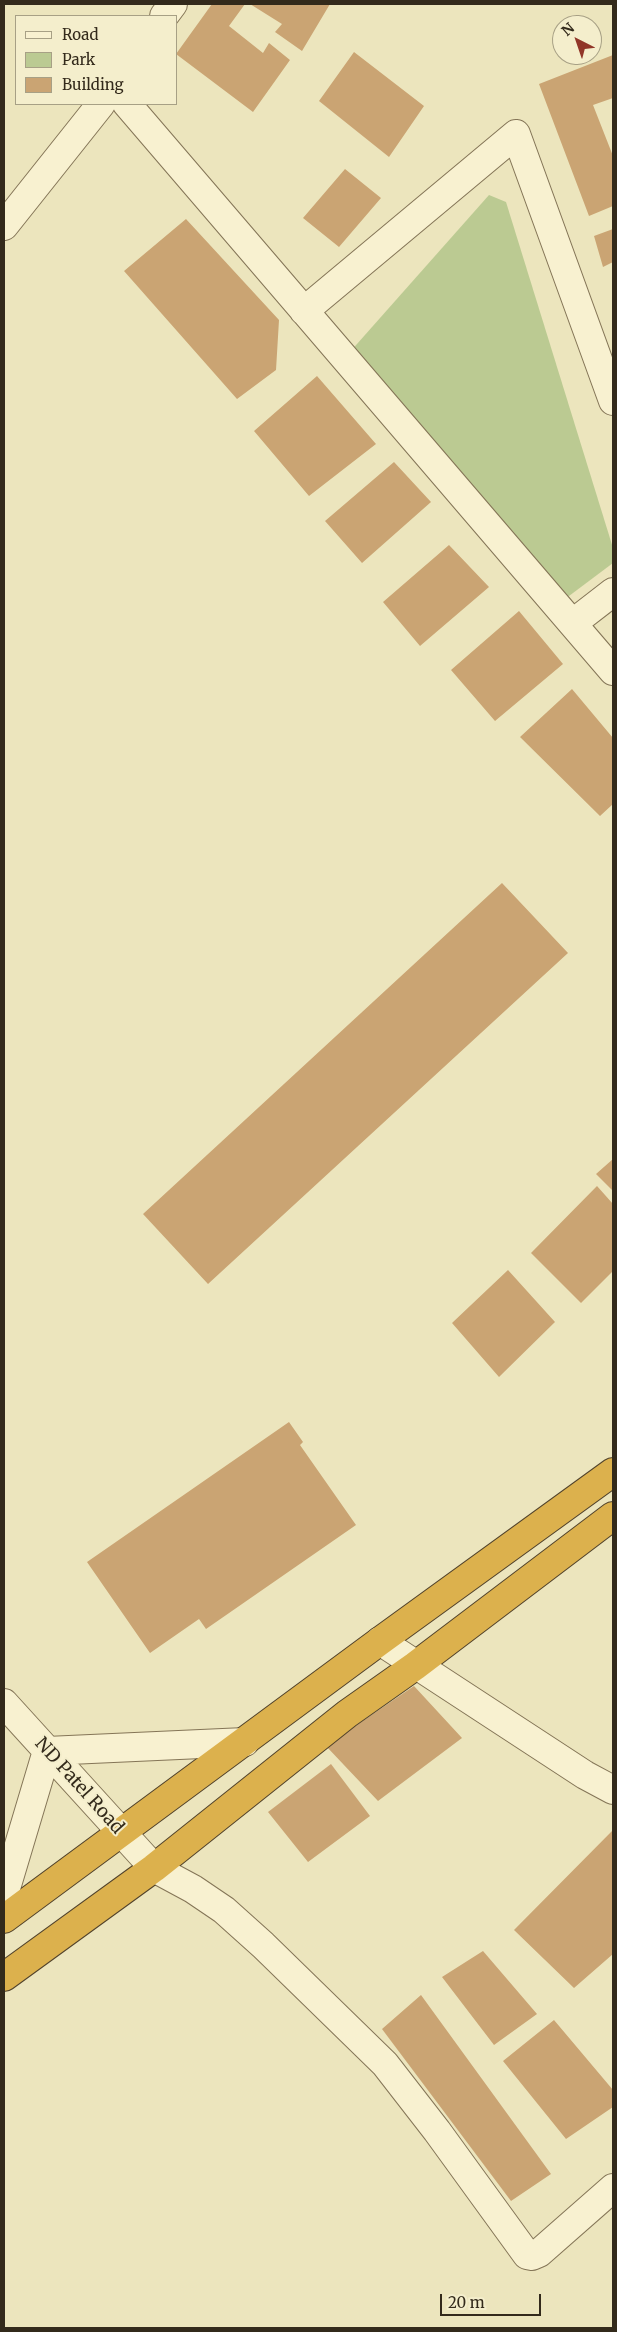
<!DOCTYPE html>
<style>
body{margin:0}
#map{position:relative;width:617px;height:2332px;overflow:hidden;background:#ece5bd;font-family:Merriweather,serif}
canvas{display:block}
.frame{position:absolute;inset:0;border:5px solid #332a1b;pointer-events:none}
.legend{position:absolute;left:15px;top:15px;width:162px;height:90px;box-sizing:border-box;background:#f4eecc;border:1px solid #a7a085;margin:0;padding:6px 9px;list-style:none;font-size:15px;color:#332a1b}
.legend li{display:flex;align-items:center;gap:10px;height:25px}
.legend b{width:25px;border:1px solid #a7a085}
.north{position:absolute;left:552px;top:15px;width:50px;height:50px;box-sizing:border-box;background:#f4eecc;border:1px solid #a7a085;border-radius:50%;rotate:319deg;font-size:14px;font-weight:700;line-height:20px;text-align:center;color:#332a1b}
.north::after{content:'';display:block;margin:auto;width:18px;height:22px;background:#913628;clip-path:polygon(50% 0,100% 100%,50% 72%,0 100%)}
.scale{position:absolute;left:440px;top:2294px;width:101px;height:22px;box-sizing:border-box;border:2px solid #332a1b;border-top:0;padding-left:6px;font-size:15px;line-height:18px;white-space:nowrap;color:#332a1b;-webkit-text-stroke:4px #f4eecc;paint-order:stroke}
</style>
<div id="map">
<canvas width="617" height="2332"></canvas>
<div class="frame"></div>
<ul class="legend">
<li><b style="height:6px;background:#f8f1d0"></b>Road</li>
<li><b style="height:14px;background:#bbca92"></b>Park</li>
<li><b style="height:14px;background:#caa473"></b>Building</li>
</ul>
<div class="north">N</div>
<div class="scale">20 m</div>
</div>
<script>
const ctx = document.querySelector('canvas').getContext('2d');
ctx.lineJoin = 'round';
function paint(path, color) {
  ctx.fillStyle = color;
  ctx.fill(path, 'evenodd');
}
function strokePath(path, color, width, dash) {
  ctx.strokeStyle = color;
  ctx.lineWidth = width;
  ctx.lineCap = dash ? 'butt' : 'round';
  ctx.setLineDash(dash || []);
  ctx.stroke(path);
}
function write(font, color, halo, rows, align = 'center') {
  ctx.font = font + ' Merriweather,serif';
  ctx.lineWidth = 4;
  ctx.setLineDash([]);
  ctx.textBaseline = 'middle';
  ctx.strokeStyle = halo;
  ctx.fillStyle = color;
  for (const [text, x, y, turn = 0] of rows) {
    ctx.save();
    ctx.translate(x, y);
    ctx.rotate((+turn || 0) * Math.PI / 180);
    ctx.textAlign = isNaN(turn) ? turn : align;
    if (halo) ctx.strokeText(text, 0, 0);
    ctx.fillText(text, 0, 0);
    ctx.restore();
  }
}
paint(new Path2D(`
 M489 195 506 202 613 548V563L557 605 349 353Z`), '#bbca92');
paint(new Path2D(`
 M212 4H245L229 26 263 53 269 43 290 60 253 112 176 54Z
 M250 4H330L302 51 275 32 282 24Z
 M354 52 424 106 389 157 319 101Z
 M613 55V98L593 105 613 156V206L589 216 539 84Z
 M345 169 381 198 339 247 303 218Z
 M186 219 279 320 276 370 237 399 124 271Z
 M613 229V262L603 267 594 236Z
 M317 376 376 444 309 496 254 431Z
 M394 462 431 502 362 563 325 521Z
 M449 545 489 587 420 646 383 602Z
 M519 611 563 664 495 721 451 670Z
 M572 689 613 738V804L600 816 520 737Z
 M502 883 568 953 208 1284 143 1214Z
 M613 1159V1191L596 1174Z
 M597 1186 613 1204V1271L581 1303 531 1253Z
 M508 1270 555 1322 499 1377 452 1323Z
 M289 1422 303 1442 300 1445 356 1525 206 1629 199 1619 150 1653 87 1562Z
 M414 1686 462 1738 378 1801 326 1746Z
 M331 1764 370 1816 308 1862 268 1812Z
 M613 1830V1954L574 1988 514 1930Z
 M483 1951 537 2014 494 2045 442 1977Z
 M421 1995 551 2174 511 2201 382 2029Z
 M554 2020 613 2090V2107L566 2139 503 2061Z`), '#caa473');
const street = new Path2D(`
 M164 16 173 4
 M127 104 613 671
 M4 226 101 104
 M304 311 516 134 613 401
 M573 623 613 592
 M380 1641 585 1775 613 1790
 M4 1703 154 1868 193 1889 224 1910 263 1945 385 2064 437 2131 527 2255 532 2256 539 2253 613 2188
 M4 1895 47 1751 245 1742`);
const highway = new Path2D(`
 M4 1919 380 1641 613 1472
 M4 1977 154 1868 347 1714 415 1666 613 1516`);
strokePath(street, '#847557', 30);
strokePath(highway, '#51422b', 30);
strokePath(street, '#f8f1d0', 28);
strokePath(highway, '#dcb14d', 28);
write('18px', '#332a1b', '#f4eecc', [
 ["ND Patel Road",79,1786,48]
]);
</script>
